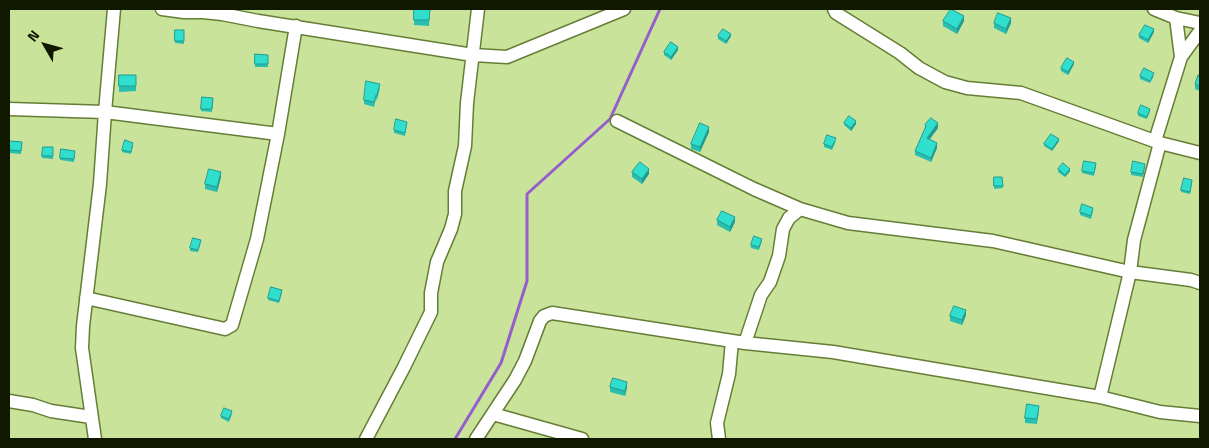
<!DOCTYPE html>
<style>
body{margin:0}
#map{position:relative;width:1209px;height:448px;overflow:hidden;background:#c9e49a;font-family:"Titillium Web",sans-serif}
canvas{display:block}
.frame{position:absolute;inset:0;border:10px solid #101900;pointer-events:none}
.north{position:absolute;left:20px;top:20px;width:50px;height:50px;-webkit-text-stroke:4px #c9e49a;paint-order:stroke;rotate:308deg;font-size:14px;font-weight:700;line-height:20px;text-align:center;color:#101900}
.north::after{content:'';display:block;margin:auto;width:18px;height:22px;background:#101900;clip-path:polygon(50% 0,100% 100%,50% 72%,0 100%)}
</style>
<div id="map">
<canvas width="1209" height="448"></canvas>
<div class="frame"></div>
<div class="north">N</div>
</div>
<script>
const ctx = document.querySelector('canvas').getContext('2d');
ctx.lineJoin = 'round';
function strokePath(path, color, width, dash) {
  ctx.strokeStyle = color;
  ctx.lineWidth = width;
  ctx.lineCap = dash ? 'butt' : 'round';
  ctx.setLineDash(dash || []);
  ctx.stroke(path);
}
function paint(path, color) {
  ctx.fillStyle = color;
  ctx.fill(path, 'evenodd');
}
strokePath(new Path2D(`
 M455 439 501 363 527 281V194L610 119 660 9`), '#955dcd', 3);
const minor = new Path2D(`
 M162 9 184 12H203L222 14 258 21 473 55 507 57 624 9
 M834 9 836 13 900 53 919 68 945 82 967 88 1021 93 1160 143 1200 153
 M1154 9 1176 18 1200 23
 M1176 18 1181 57
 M9 109 105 112 278 134
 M617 121 754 189 800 209 848 223 993 241 1130 272 1191 280 1200 283
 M1155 141 1181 57 1200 31
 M86 298 225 329 232 325 257 239 278 134 296 26
 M745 343 761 295 770 282 779 256 783 229 789 218 800 209
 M1100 397 1130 272 1134 240 1160 143
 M9 401 33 405 51 411 91 417
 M493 414 582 439
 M95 439 82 348 83 326 100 184 105 112 114 9
 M366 439 404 367 431 312V293L437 262 451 229 455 214V191L465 146 467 103 478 9
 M476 439 515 380 525 361 540 321 544 316 552 313 745 343 833 352 1100 397 1160 412 1200 416
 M719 439 717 423 729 374 732 341`);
strokePath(minor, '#667d36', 15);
strokePath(minor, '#fff', 12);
paint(new Path2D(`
 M414 9H430L429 26 414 25Z
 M943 21H964L957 34 943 26Z
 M994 23H1011L1006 34 994 28Z
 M175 30H184V44L175 43Z
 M1154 32 1148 43 1139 38V35Z
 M718 36H731L726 44 718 39Z
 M678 50 671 60 664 55V52Z
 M268 55V67H255V64Z
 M1074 64 1068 75 1061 71V68Z
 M1200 74V91L1195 89V84Z
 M119 75H136V91L119 92Z
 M1140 76H1154L1150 83 1140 79Z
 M380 88 377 100 376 99 374 107 364 104V100Z
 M202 97 213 98 212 112 201 111Z
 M1150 111 1147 119 1138 116V113Z
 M844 123 856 124 851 131 844 125Z
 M407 124 405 136 394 133V130Z
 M925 125 938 128 929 140 937 148 931 162 915 155V151L925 129Z
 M709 132 700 152 691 149V144Z
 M10 141 22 142 21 154 10 153Z
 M836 141 832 150 824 147V144Z
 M1059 141 1052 151 1044 146V144Z
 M133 145 131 154 122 152V150Z
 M43 147H53V159L42 158Z
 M61 149 75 151 74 162 60 160Z
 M1096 166 1094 176 1082 173V171Z
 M1145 166 1143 177 1131 175V172Z
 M1058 169 1070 171 1065 177 1058 172Z
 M632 172 649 174 642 184 632 177Z
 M221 177 217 192 205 189V184Z
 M994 177 1003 186V188L994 189Z
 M1192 183 1190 194 1181 192V190Z
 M1093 211 1091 219 1080 215V212Z
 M717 220 735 222 730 232 717 225Z
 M762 241 759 250 751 248V245Z
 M201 242 198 252 190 251V248Z
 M282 293 279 303 268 300V298Z
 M966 315 962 325 950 321V316Z
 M610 387H627L625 396 610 392Z
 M1039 411 1037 424 1025 423V418Z
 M232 414 229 422 221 418V416Z`), '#29bfb0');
paint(new Path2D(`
 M964 16V21L957 34V29Z
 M1011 18V23L1006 34V29Z
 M1154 29V32L1148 43V40Z
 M731 34V36L726 44V41Z
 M678 47V50L671 60V57Z
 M1074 62V64L1068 75V72Z
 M856 121V124L851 131V128Z
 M938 123V128L927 143V138Z
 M709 127V132L700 152V147Z
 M1059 139V141L1052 151V149Z
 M937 143V148L931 162V158Z
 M649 169V174L642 184V179Z
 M1070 169V171L1065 177V175Z
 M221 172V177L217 192V187Z
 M735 217V222L730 232V227Z
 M966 310V315L962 325V320Z
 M627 382V387L625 396V391Z`), '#229b90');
const building = new Path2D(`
 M414 9H430L429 20H414Z
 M951 9 964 16 957 29 943 21Z
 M998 13 1011 18 1006 29 994 23Z
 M1145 25 1154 29 1148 40 1139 35Z
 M723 29 731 34 726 41 718 36Z
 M175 30H184V41H175Z
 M671 42 678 47 671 57 664 52Z
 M255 54 268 55V64H255Z
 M1067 58 1074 62 1068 72 1061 68Z
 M1144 68 1154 73 1150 81 1140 76Z
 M1200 74V86L1195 84 1198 75H1200Z
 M119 75H136V86H119Z
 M366 81 380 84 377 95H376L374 102 364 100Z
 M202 97 213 98 212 109H201Z
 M1141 105 1150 109 1147 117 1138 113Z
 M849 116 856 121 851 128 844 123Z
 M931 118 938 123 927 138 937 143 931 158 915 151 926 126 925 125Z
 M396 119 407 122 405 133 394 130Z
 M700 123 709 127 700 147 691 144Z
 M1051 134 1059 139 1052 149 1044 144Z
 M827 135 836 138 832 147 824 144Z
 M125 140 133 143 131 152 122 150Z
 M10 141 22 142 21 151 10 150Z
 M43 147H53V156H42Z
 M61 149 75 151 74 159 60 158Z
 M1084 161 1096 163 1094 173 1082 171Z
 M1133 161 1145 164 1143 174 1131 172Z
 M640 162 649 169 642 179 632 172Z
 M1063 163 1070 169 1065 175 1058 169Z
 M209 169 221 172 217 187 205 184Z
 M994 177H1002L1003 186H994Z
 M1184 178 1192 180 1190 192 1181 190Z
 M1082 204 1093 208 1091 216 1080 212Z
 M722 211 735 217 730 227 717 220Z
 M754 236 762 239 759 247 751 245Z
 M193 238 201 240 198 250 190 248Z
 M271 287 282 290 279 301 268 298Z
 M954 306 966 310 962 320 950 316Z
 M613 378 627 382 625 391 610 387Z
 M1027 404 1039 406 1037 419 1025 418Z
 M224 408 232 411 229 419 221 416Z`);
paint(building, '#30decd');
strokePath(building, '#229b90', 1);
</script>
